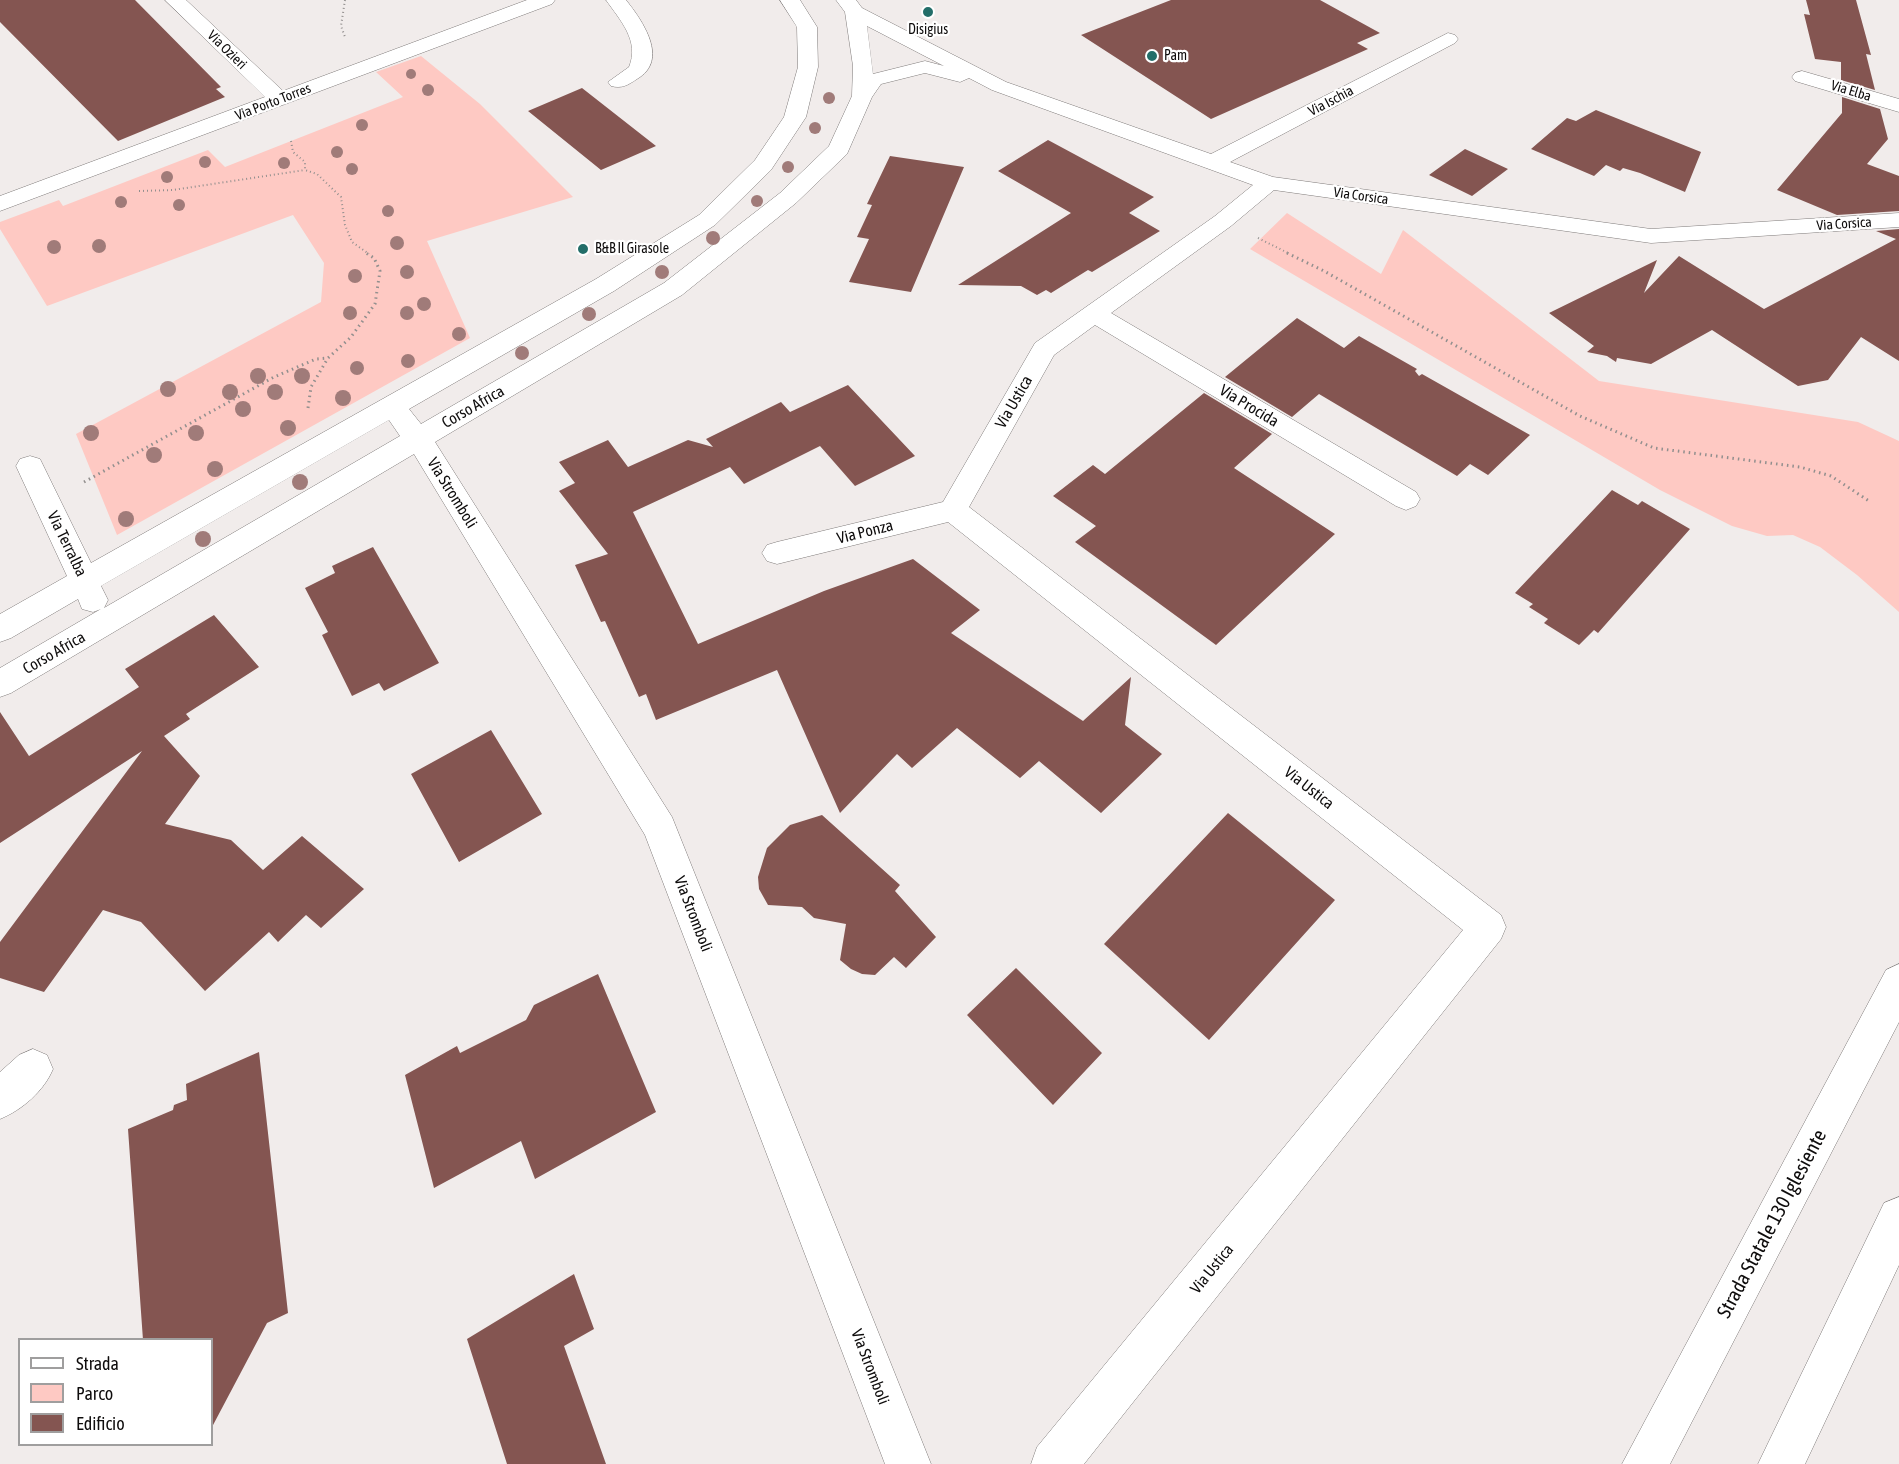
<!DOCTYPE html>
<style>
body{margin:0}
#map{position:relative;width:1899px;height:1464px;overflow:hidden;background:#f1eceb;font-family:"Asap Condensed",sans-serif}
canvas{display:block}
.legend{position:absolute;left:18px;top:1338px;width:195px;height:108px;box-sizing:border-box;background:#fff;border:2px solid #9f9e9e;margin:0;padding:8px 10px;list-style:none;font-size:18px;color:#0e0c0c}
.legend li{display:flex;align-items:center;gap:12px;height:30px}
.legend b{width:30px;border:2px solid #9f9e9e}
</style>
<div id="map">
<canvas width="1899" height="1464"></canvas>
<ul class="legend">
<li><b style="height:8px;background:#fff"></b>Strada</li>
<li><b style="height:16px;background:#fec9c3"></b>Parco</li>
<li><b style="height:16px;background:#845551"></b>Edificio</li>
</ul>
</div>
<script>
const ctx = document.querySelector('canvas').getContext('2d');
ctx.lineJoin = 'round';
function paint(path, color) {
  ctx.fillStyle = color;
  ctx.fill(path, 'evenodd');
}
function strokePath(path, color, width, dash) {
  ctx.strokeStyle = color;
  ctx.lineWidth = width;
  ctx.lineCap = dash ? 'butt' : 'round';
  ctx.setLineDash(dash || []);
  ctx.stroke(path);
}
function write(font, color, halo, rows, align = 'center') {
  ctx.font = font + ' "Asap Condensed",sans-serif';
  ctx.lineWidth = 4.5;
  ctx.setLineDash([]);
  ctx.textBaseline = 'middle';
  ctx.strokeStyle = halo;
  ctx.fillStyle = color;
  for (const [text, x, y, turn = 0] of rows) {
    ctx.save();
    ctx.translate(x, y);
    ctx.rotate((+turn || 0) * Math.PI / 180);
    ctx.textAlign = isNaN(turn) ? turn : align;
    if (halo) ctx.strokeText(text, 0, 0);
    ctx.fillText(text, 0, 0);
    ctx.restore();
  }
}
paint(new Path2D(`
 M421 56 480 104 573 197 427 241 470 338 117 535 76 434 321 302 324 263 293 215 47 306 0 229V222L59 200 63 206 208 150 225 167 403 97 376 72Z
 M1287 213 1381 274 1403 230 1599 381 1858 422 1899 441V612L1857 575 1820 547 1793 535 1767 536 1732 526 1660 490 1250 249Z`), '#fec9c3');
paint(new Path2D(`
 M0 0H135L221 87 216 89 225 97 118 141 0 22Z
 M1171 0H1320L1380 33 1357 43 1368 49 1211 119 1081 35Z
 M1806 0H1856L1871 55 1866 54 1875 90 1841 80V62L1815 59 1804 14 1810 15Z
 M582 88 656 146 601 170 528 111Z
 M1842 97 1880 109 1888 139 1867 164 1899 176V211L1837 215 1777 190 1842 113Z
 M1596 110 1701 152 1685 192 1640 173 1623 168 1620 171 1606 165 1594 176 1531 149 1567 118 1576 121Z
 M1048 140 1154 197 1129 213 1160 231 1092 272 1088 270 1051 293 1046 290 1037 295 1021 286 958 285 1071 213 998 171Z
 M1465 149 1508 169 1472 196 1429 175Z
 M890 156 964 167 911 292 849 282 869 239 857 237 872 205 867 204Z
 M1899 229V361L1861 337 1828 380 1798 386 1712 330 1651 364 1617 358 1616 362 1607 356 1587 352 1594 346 1549 313 1657 260 1644 293 1679 256 1764 309 1896 239 1876 231Z
 M1297 318 1344 348 1359 336 1417 369 1415 371 1419 376 1422 374 1530 435 1488 475 1470 464 1457 476 1319 394 1292 417 1225 377Z
 M848 385 915 456 855 486 820 446 744 484 730 467 633 512 698 644 824 591 913 559 980 610 951 633 1083 721 1131 677 1125 725 1162 754 1101 813 1039 761 1020 778 957 728 912 768 897 754 840 813 777 670 656 720 646 694 639 697 605 621 601 622 575 565 608 554 559 491 575 483 559 462 608 440 628 467 688 440 713 447 706 439 781 402 790 412Z
 M1204 393 1272 434 1234 468 1335 534 1216 645 1075 542 1096 526 1053 496 1093 465 1105 474Z
 M1612 490 1638 505 1642 501 1690 529 1598 633 1594 630 1579 645 1544 623 1548 619 1529 607 1533 604 1515 593Z
 M373 547 439 663 384 691 379 683 352 696 322 635 328 632 305 588 335 573 332 566Z
 M214 615 259 667 186 714 190 719 164 736 200 776 165 824 231 840 263 870 302 836 364 889 321 928 306 915 278 942 269 932 205 991 141 922 103 910 44 992 0 978V942L142 751 0 843V712L29 756 139 687 125 669Z
 M491 730 542 814 459 862 411 774Z
 M1228 813 1335 900 1209 1040 1104 944Z
 M822 815 900 885 895 891 936 937 906 968 894 957 875 975 862 974 851 969 840 960 846 924 814 918 802 907 768 905 759 889 758 877 767 848 790 825Z
 M1016 968 1102 1053 1053 1105 967 1015Z
 M598 974 656 1112 535 1179 521 1141 434 1188 405 1075 457 1046 460 1053 526 1020 534 1005Z
 M259 1052 288 1313 267 1323 212 1427V1340H143L128 1129 173 1110 174 1105 187 1100 186 1084Z
 M574 1274 594 1329 564 1346 606 1464H507L467 1339Z`), '#845551');
const minor = new Path2D(`
 M165 0H186L283 91 527 0H555L552 4 0 211V196L265 97Z
 M606 0H626C642 20 670 60 637 79 628 85 622 89 611 86L608 82 629 67C640 41 620 20 606 0Z
 M780 0H800L817 27 818 67 806 117 771 170 715 225 614 291 409 409 421 424 664 283 780 193 829 146 852 96 853 66 845 12 836 0H856L862 8 1006 82 1211 154 1448 33 1455 35 1458 39 1455 43 1230 162 1273 177 1651 229 1899 213V227L1651 243 1274 190 1231 226 1111 313 1416 492 1420 499 1416 506 1406 510 1396 506 1095 325 1054 355 969 507 1501 915 1506 927 1501 939 1084 1464H1031L1037 1447 1463 930 948 522 777 564 767 561 762 553 767 545 777 542 943 502 1035 343 1215 216 1253 185 992 90 969 78 960 82 925 73 881 84 872 97 847 154 796 203 682 295 435 442 672 817 931 1464H885L645 835 414 454 11 693 0 697V668L101 609 93 612 82 609 78 599 11 638 0 642V614L67 576 16 466 20 459 30 456 40 459 91 563 596 279 699 215 755 160 784 117 798 67 797 27ZM867 26 944 66 925 61 873 74ZM389 420 400 436 104 608 108 600 101 586Z
 M1802 71 1899 99V112L1795 81 1792 77 1795 73Z
 M33 1049 47 1055 53 1069C44 1091 22 1110 0 1119V1072L19 1055Z`);
const major = new Path2D(`
 M1899 964V1022L1670 1464H1622L1886 970Z
 M1899 1197V1265L1805 1464H1758L1884 1203Z`);
strokePath(minor, '#7f7b7a', 1);
strokePath(major, '#7f7b7a', 1);
strokePath(new Path2D(`
 M345 0 341 26 345 37
 M291 141 293 152 305 162V170L317 174 341 197 345 225 352 242 369 254
 M139 191 173 190 305 170
 M1258 238 1290 254`), '#928f8e', 2, [1, 3]);
strokePath(new Path2D(`
 M1287 253 1324 271 1580 416 1654 448 1800 467 1831 476 1869 501
 M308 408 311 387 328 358 351 337 375 304 380 271 374 258 366 253
 M84 482 274 377 316 359 328 358`), '#928f8e', 3, [1.5, 4]);
paint(minor, '#fff');
paint(major, '#fff');
ctx.fillStyle = '#a07b79';
for (const [x, y, r] of [
 [411,74,5],
 [428,90,6],
 [829,98,6],
 [362,125,6],
 [815,128,6],
 [337,152,6],
 [205,162,6],
 [284,163,6],
 [788,167,6],
 [352,169,6],
 [167,177,6],
 [757,201,6],
 [121,202,6],
 [179,205,6],
 [388,211,6],
 [713,238,7],
 [397,243,7],
 [99,246,7],
 [54,247,7],
 [407,272,7],
 [662,272,7],
 [355,276,7],
 [424,304,7],
 [350,313,7],
 [407,313,7],
 [589,314,7],
 [459,334,7],
 [522,353,7],
 [408,361,7],
 [357,368,7],
 [258,376,8],
 [302,376,8],
 [168,389,8],
 [230,392,8],
 [275,392,8],
 [343,398,8],
 [243,409,8],
 [288,428,8],
 [91,433,8],
 [196,433,8],
 [154,455,8],
 [215,469,8],
 [300,482,8],
 [126,519,8],
 [203,539,8]
]) {
  ctx.beginPath();
  ctx.arc(x, y, r, 0, 2 * Math.PI);
  ctx.fill();
}
for (const [x, y, r, color] of [
 [928,12,6,"#236e69"],
 [1152,56,6,"#236e69"],
 [583,249,6,"#236e69"]
]) {
  const dot = new Path2D();
  dot.arc(x, y, r, 0, 2 * Math.PI);
  ctx.fillStyle = color;
  ctx.fill(dot);
  strokePath(dot, '#fff', 2);
}
write('14px', '#0e0c0c', '#fff', [
 ["Disigius",928,30,"center"],
 ["Pam",1164,56],
 ["B&B Il Girasole",595,249]
], 'left');
write('14px', '#0e0c0c', '#fff', [
 ["Via Ozieri",227,50,44],
 ["Via Elba",1851,91,17],
 ["Via Ischia",1331,101,-28],
 ["Via Porto Torres",273,102,-21],
 ["Via Corsica",1361,196,8],
 ["Via Corsica",1844,224,-4]
]);
write('16px', '#0e0c0c', '#fff', [
 ["Via Ustica",1014,402,-60],
 ["Via Procida",1249,406,31],
 ["Corso Africa",473,407,-30],
 ["Via Stromboli",452,493,58],
 ["Via Ponza",865,532,-14],
 ["Via Terralba",67,544,64],
 ["Corso Africa",54,653,-30],
 ["Via Ustica",1309,788,38],
 ["Via Stromboli",693,914,69],
 ["Via Ustica",1212,1269,-51],
 ["Via Stromboli",870,1367,69]
]);
write('20px', '#0e0c0c', '#fff', [
 ["Strada Statale 130 Iglesiente",1772,1224,-62]
]);
</script>
